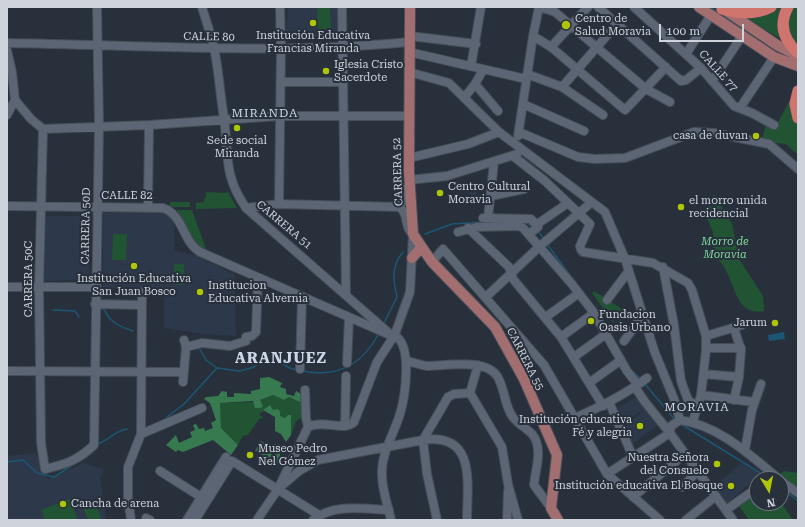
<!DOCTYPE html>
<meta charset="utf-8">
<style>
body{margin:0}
#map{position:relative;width:805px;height:527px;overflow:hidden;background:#28303c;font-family:"Roboto Serif",serif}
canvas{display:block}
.frame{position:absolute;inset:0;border:8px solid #cfd4dc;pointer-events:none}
.north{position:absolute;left:749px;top:471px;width:40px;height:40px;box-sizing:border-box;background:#28303c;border:1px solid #6b727c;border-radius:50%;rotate:170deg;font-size:11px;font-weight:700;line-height:16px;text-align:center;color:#cfd4dc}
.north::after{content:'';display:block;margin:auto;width:14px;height:18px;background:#afc507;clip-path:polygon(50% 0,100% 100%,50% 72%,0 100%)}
.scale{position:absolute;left:659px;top:24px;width:85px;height:18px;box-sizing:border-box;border:2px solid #cfd4dc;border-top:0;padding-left:5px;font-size:12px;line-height:14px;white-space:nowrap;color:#cfd4dc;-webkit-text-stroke:3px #28303c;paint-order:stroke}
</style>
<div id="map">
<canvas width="805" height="527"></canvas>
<div class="frame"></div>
<div class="north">N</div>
<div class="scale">100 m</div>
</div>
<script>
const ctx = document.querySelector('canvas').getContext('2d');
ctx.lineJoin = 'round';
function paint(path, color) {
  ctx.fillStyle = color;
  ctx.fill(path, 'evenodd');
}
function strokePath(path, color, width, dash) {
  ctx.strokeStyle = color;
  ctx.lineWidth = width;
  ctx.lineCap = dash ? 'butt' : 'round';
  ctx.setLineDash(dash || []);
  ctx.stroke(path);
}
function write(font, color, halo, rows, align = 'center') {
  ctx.font = font + ' "Roboto Serif",serif';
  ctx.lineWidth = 4;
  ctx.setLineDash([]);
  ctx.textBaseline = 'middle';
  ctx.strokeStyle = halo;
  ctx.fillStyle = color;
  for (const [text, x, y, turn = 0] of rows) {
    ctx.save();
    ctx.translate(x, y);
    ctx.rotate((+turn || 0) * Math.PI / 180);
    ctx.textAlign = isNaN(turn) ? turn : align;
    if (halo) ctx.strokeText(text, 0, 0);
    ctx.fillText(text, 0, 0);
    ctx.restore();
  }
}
paint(new Path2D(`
 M288 7H339L338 36 286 38Z
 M480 181 475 202 472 203 467 185Z
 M103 213H164L168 215 174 220V250L197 256 235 275 236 336 203 334 164 328V288H103Z
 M45 216H89V280L44 281Z
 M638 396 646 408 621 425 616 409Z
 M647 408 658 425 631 445 622 428Z
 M36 453 48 479 84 463 104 469 100 477 106 520H7V456Z
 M741 463 760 474 726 505 713 488Z`), '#2d384a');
paint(new Path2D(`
 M317 7H330L331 29H318Z
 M776 7H785L783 40 743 17Z
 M792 7H798V47L787 35 789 10Z
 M738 22 798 62 770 50 734 27Z
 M795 91 798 123V155L786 144 774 143 762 138 768 119 777 124Z
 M206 192 225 193 228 192 237 208 196 209V203L204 202V198H206Z
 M714 194 732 224 739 259 763 296 764 311C730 318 737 270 713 255V232L704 212Z
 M170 202H190V207H170Z
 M177 210H192L207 252 196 244Z
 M113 234H127L126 260H112Z
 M174 264H184V285H174Z
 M594 291 622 309 613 322 592 293Z
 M273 395 284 400 289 397 300 402 303 400 302 423 301 418 296 421 291 435V415L285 418 279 416 280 412 274 411 268 406 259 415 263 417 262 419 260 418 248 435 243 436 238 445 221 428 220 403 255 402Z
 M784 471 798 473V490L779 475Z
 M757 494V503H781L793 520H749L739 506Z
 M69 499 78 520H45L41 510Z
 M95 503 102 520H88L83 508Z`), '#215433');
paint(new Path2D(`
 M269 377 282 383 280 387 286 389V394L294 396 296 391 303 395V400L300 402 289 397 284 400 273 395 260 400 263 406 261 408H255L253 401 220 403 221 428 238 445 231 455 213 440 183 452 178 450 176 452 166 445 176 435 179 443 192 437 190 432 195 430 193 425 196 424 199 429 204 428 205 431 213 428 211 423 216 420 210 403 204 399 206 397 218 396 222 391 227 392V397H234V393L251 394V391L260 389V378Z
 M270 405 273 410 278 409 280 412V416L285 418 288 415H291V435L286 442 281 434 275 431V417L263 410Z
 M261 441 271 447 275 444 279 446C279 453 282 457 279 464L255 451Z`), '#387a4f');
paint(new Path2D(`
 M784 332 785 339 769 341 768 335Z`), '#1b5774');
strokePath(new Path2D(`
 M711 7 736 25
 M527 223 533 227
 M538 231 544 239
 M425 234 452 224 484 222
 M547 244 572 278
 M589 300 598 311 622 355
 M24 303 28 310
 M100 308 105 310C108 321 122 328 133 331
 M53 310 75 311 79 317
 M384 323 397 297C393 280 391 266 403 252
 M198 346 206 360 217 368
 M631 370 640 378
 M303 371C337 378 362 364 378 335
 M645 384 675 420
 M167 417 184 404 217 368 239 371 247 369 254 367 269 353H273C282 362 284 368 297 370
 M681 424 770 479
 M98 444C108 440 117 430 127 429
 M7 462 23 460 37 473 54 477 74 464
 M781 488 798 501`), '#1b5774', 1.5);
const minor = new Path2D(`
 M202 7C206 21 211 34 214 48 219 71 220 95 224 118 229 154 223 175 246 208L390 334
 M342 7 346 294
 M541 7 555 12 646 89 670 102
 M598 7 681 81 686 80 701 68
 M634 7 701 68 734 106 752 113 774 125
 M410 36 476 44
 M533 36 551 47 625 110 666 67
 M7 43C141 45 276 55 409 42
 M551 47 588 7
 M7 51 12 72 15 100 7 115
 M409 52 526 79
 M686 54 711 15
 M471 66 481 7
 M409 72 449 83 499 132 605 212 625 259 655 353 674 399 680 420
 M527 74 562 87 603 115
 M712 81 742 36
 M281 82H343
 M475 84 498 111
 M562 87 617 24
 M464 98 475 84 483 70
 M15 100 31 119 43 129 39 287 41 443 45 469C67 464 78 460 94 445L99 126 97 7
 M523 104 584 131
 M740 108 774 57
 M43 129 149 125 279 116H409
 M519 132 578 157 595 159 625 158 694 132 714 133 769 144 798 169
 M518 136 533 36 539 7
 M513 156 545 181 590 224 580 246 581 250 583 252 653 263 688 283 692 290 706 336V350L701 395 693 421
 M409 158 468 144 499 132
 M491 196 524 189
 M279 204 281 48 280 7
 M7 206 163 208C184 215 182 241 200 252L390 335
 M148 207 149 125
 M399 207 406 197 409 180 447 176 517 154
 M246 208 279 204 399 207C410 214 403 227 413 234L410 292 395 334
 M483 218 531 219 538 227 529 234
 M488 218 494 162
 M536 225 568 203
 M468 228 509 267 513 279 561 337 603 406
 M458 232 477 227 519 226 523 228 571 283 594 313 627 371 638 385
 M432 262 443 249 544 365 607 474 660 520
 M663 267 674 325 681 381 688 400 697 407
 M7 287H96
 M486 297 540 246 592 202
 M607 300 628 272
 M95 304 141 305
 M546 317 579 293
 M706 336 742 325
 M561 337 594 313
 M624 341 643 315
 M186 347 202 343 230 346 246 341V337L252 336 256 332 258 279
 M706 348H741
 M574 357 606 334
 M406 361C413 362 420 365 427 366 446 366 485 358 497 376 505 388 504 404 512 416 517 423 526 428 532 434 544 448 535 470 534 485L551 508
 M347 363 349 318
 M300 369 302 297
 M7 371 184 372
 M704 374 739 377
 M183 382 186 347 184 340
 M589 383 621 360
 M635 387 645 402 670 433 733 520
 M305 390 306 418 308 427
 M470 393 502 447 508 484 518 520
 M470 393 478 365
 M701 395 754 402
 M734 400 739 377 741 350 734 328
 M609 402 633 457
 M575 418C600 407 625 395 647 378
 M345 426 346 376
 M141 434 202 408
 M745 450 752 410 761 384
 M160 471 201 497
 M607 474 670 433 671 426 680 420C718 425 750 455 779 479
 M781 481 798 493
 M682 487 698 471
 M278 489 299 471 318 460 423 440C477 432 467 484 467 520
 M633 497 685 454
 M726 510 757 488
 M146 518 150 520
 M131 520 128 498V467L141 434 142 292
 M187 520 226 457
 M195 520 232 461 319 515
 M257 520 278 489 308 427C324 419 343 432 354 422L377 362 392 339
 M313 520C334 503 364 509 389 510
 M391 520C388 506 382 490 382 475 381 453 394 434 400 414 405 397 413 345 395 336
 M437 520 427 474 423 440 448 397 454 394 470 393
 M507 520 508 491
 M686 520 716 496`);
const major = new Path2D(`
 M410 7 409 171 413 234 432 262 495 327 524 379 557 455 551 508 558 520
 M699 7 774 57 798 66
 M725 10 777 45 798 56
 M412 258 418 251 424 250`);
const highway = new Path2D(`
 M788 7C778 25 784 40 798 53
 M722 9C739 14 755 15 771 7
 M798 91 795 104 798 118`);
strokePath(minor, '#464d57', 10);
strokePath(major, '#464d57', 12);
strokePath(highway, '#464d57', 12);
strokePath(minor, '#5c6573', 8);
strokePath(major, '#a26e70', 10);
strokePath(highway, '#d0746e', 11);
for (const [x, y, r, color] of [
 [313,23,4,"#afc507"],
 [566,25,5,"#afc507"],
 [326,71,4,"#afc507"],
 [237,128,4,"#afc507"],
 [756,136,4,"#afc507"],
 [440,193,4,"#afc507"],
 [681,207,4,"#afc507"],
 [134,266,4,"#afc507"],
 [200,292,4,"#afc507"],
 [591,321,4,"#afc507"],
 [775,323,4,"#afc507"],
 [640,426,4,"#afc507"],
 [250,455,4,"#afc507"],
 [717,464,4,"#afc507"],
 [731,486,4,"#afc507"],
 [63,504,4,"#afc507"]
]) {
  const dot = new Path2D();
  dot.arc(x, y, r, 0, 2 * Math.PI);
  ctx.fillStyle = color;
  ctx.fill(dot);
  strokePath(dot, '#28303c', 1.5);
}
write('11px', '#cfd4dc', '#28303c', [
 ["Centro de",575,19],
 ["Salud Moravia",575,32],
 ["Institución Educativa",313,36,"center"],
 ["Francias Miranda",313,49,"center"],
 ["Iglesia Cristo",334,65],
 ["Sacerdote",334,78],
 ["casa de duvan",748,136,"right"],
 ["Sede social",237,141,"center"],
 ["Miranda",237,154,"center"],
 ["Centro Cultural",448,187],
 ["Moravia",448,200],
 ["el morro unida",689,201],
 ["recidencial",689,214],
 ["Institución Educativa",134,279,"center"],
 ["San Juan Bosco",134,292,"center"],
 ["Institucion",208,286],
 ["Educativa Alvernia",208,299],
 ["Fundacion",599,315],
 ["Oasis Urbano",599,328],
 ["Jarum",767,323,"right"],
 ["Institución educativa",632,420,"right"],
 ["Fé y alegria",632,433,"right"],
 ["Museo Pedro",258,449],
 ["Nel Gómez",258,462],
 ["Nuestra Señora",709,458,"right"],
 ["del Consuelo",709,471,"right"],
 ["Institución educativa El Bosque",723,486,"right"],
 ["Cancha de arena",71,504]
], 'left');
write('11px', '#cfd4dc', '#28303c', [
 ["CALLE 80",209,37,1],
 ["CALLE 77",718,71,48],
 ["CARRERA 52",398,172,-92],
 ["CALLE 82",127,196],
 ["CARRERA 51",284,225,40],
 ["CARRERA 50D",86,226,-89],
 ["CARRERA 50C",29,279,-90],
 ["CARRERA 55",525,359,63]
]);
write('italic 11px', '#7fda9c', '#28303c', [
 ["Morro de",725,242],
 ["Moravia",725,255]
]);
ctx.letterSpacing = '1px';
write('12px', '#ccd6e6', '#28303c', [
 ["MIRANDA",265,113],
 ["MORAVIA",697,407]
]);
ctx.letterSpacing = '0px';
ctx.letterSpacing = '1px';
write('bold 15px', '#ccd6e6', '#28303c', [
 ["ARANJUEZ",281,359]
]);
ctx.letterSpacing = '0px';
</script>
